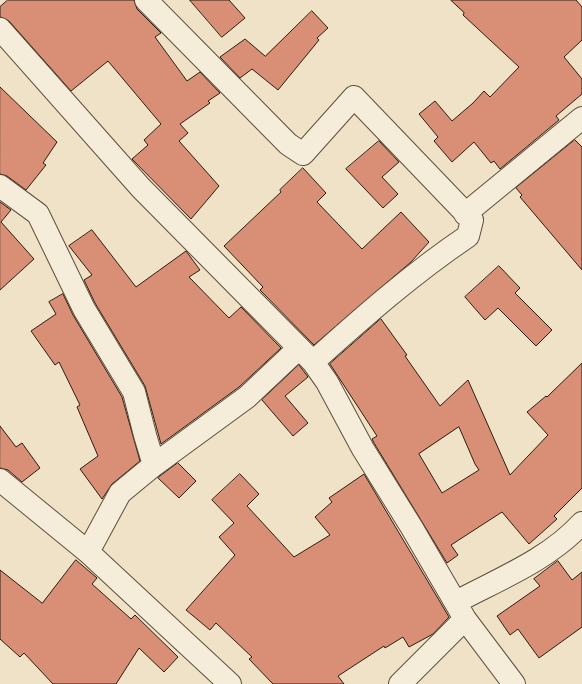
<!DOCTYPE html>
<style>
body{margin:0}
canvas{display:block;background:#f0e2c6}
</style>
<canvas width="582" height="684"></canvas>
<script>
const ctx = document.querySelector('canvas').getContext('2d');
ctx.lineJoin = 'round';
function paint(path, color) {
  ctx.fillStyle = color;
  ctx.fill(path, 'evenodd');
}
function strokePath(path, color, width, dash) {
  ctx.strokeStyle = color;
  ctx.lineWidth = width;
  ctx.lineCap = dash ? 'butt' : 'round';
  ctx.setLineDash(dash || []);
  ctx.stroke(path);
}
const building = new Path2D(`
 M8 0H134L137 9 161 33 155 37 187 81 200 72 220 93 208 101 210 103 180 124 188 133 179 141 219 186 191 219 132 159 148 145 144 140 161 124 108 61 71 91 9 21 0 17V7Z
 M190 0H229L245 18 222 37Z
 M451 0H576L582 7V40L564 57 582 79V94L556 116 559 120 500 169 494 161 491 163 474 142 452 162 434 141 438 137 419 114 435 101 452 121 473 103 484 91 490 97 519 67 463 15 464 13Z
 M312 11 328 28 317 38 319 40 278 90 252 69 240 78 220 57 245 39 265 56Z
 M0 87 57 142 43 163 46 165 26 190 7 176 0 174Z
 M575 140 582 147V270L520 197 522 195 516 188Z
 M379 141 399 162 382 177 398 194 383 208 346 169Z
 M303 168 326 193 317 202 362 249 401 212 429 242 411 262 314 345 260 290 263 287 224 246 281 192 280 190Z
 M0 202 11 210 1 222 34 259 0 290Z
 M92 230 136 287 186 251 200 270 189 277 229 318 241 307 281 348 239 387 161 444 145 386 95 303 84 280 92 275 69 246Z
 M499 266 520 288 515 293 552 330 536 346 498 308 485 320 465 297Z
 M63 294 73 315 122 397 140 461 112 484 102 499 80 469 98 456 77 407 80 405 59 362 55 365 31 331 56 314 49 302Z
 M381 319 407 355 405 356 440 406 468 380 510 475 548 435 527 412 546 396 547 397 582 363V488L554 516 557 519 529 544 502 512 451 545 458 555 447 563 374 443 372 439 377 436 330 364ZM459 427 475 464 479 470 442 493 419 454Z
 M299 365 308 377 285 396 308 423 293 436 262 400Z
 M0 426 16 447 22 443 40 468 22 482 8 470 0 468Z
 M178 463 196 481 179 498 158 478Z
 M240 474 259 494 247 506 294 557 330 535 315 517 332 502 329 498 364 474 449 617 433 634 409 647 403 637 385 648 384 646 338 676 344 684H273L249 659 252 657 216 623 210 630 186 610 235 555 219 537 234 523 212 500Z
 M76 560 97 578 92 584 131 619 135 615 178 657 164 672 139 648 116 684H53L24 653 20 657 0 639V570L42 603Z
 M558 561 572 580 582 572V627L539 658 518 629 510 635 497 616 540 586 534 579Z`);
paint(building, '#d98f76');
strokePath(building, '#2e1d0f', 1);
const minor = new Path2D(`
 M146 0 288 144 303 154 354 97 472 220 468 236C413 273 363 317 313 362
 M0 29 141 188 313 362 327 382 363 449 412 528 465 619 514 684
 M0 186 38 214 84 309 134 392 145 435 154 465
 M465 214 582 118
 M0 480 88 552 230 684
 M88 552 120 493 154 465 247 397 299 348
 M456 602C499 579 548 560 582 523
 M400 684 465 619`);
strokePath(minor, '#5e4e3d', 24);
strokePath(minor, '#f5ecda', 22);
</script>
